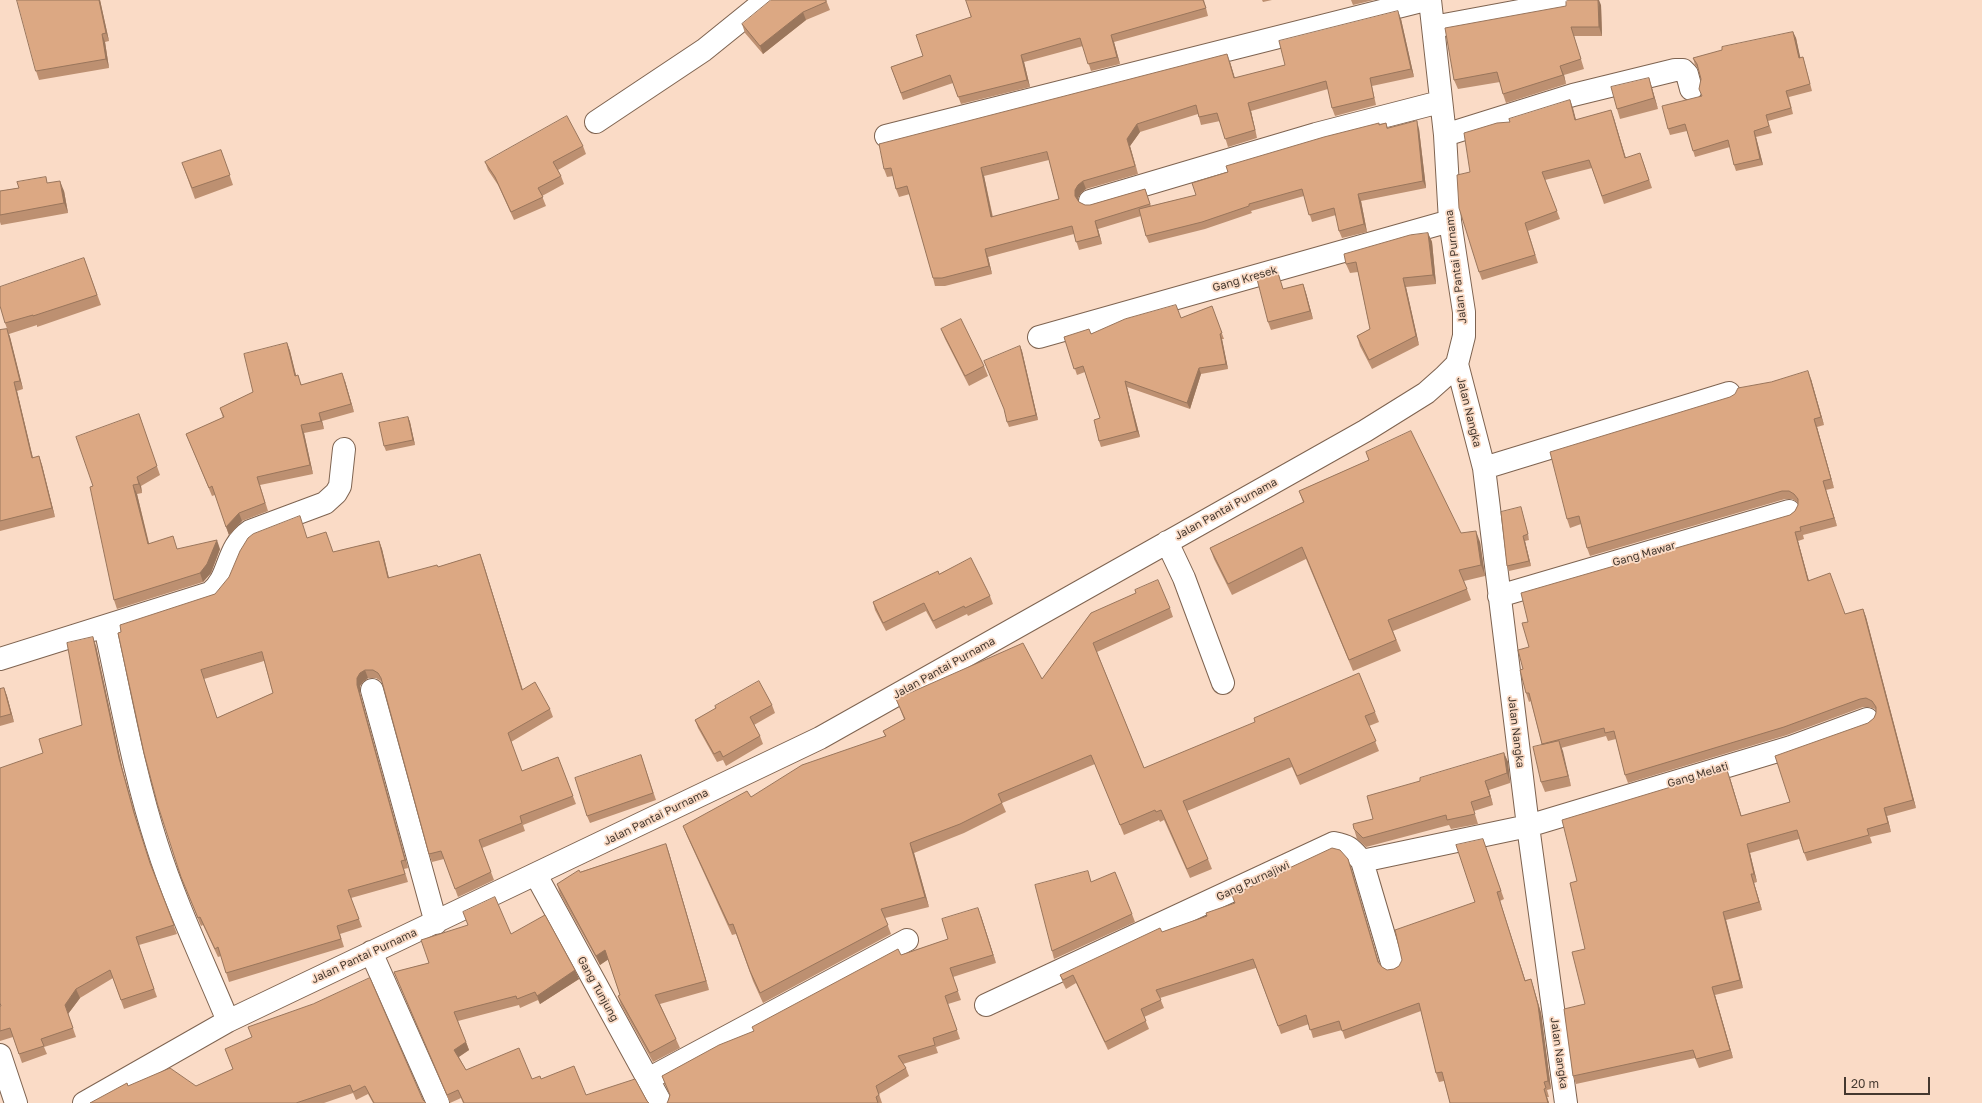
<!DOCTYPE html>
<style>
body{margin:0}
#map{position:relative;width:1982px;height:1103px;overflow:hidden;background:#fadbc6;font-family:"Golos Text",sans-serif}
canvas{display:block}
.scale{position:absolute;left:1844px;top:1077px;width:86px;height:18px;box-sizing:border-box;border:2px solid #44382f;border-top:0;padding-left:5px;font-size:12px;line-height:14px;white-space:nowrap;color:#44382f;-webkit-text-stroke:3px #fadbc6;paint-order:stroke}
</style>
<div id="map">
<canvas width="1982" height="1103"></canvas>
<div class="scale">20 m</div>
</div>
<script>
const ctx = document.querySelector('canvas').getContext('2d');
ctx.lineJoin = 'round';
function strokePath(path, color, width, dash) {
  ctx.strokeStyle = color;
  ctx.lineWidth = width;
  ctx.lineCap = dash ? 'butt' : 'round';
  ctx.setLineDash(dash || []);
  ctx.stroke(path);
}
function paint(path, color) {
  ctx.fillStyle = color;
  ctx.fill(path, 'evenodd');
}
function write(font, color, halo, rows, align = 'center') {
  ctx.font = font + ' "Golos Text",sans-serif';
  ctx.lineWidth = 3.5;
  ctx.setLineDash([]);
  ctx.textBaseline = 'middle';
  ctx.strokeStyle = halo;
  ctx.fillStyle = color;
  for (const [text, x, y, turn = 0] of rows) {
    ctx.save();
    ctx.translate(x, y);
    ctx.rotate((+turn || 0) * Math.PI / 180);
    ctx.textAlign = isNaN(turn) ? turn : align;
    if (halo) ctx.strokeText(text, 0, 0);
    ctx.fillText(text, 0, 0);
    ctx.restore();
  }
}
const minor = new Path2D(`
 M1433 27 1525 10 1564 0
 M596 122 704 50 766 0
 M1445 135 1573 95 1675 70H1683L1687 74 1691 89
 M886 136 1425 0
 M1090 201 1316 134 1440 102
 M1039 337 1450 221
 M1457 364 1484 468 1528 826 1566 1103
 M1484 468 1729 393
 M1167 542 1184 578 1223 683
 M1499 596 1789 511
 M105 627C121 699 134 774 157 845 176 905 204 963 228 1021
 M0 659 210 593C231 577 225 548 250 531L325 503 336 493 340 486 344 449
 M372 690 436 923
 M1362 861 1393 966
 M536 875 661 1103
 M371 952 438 1103
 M986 1005 1334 843C1350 846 1351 849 1362 861L1528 826 1791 747 1867 719
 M0 1055 16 1103
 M648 1079 907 940
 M84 1103 228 1021 820 738 1365 431 1426 393 1444 377 1457 364 1464 336V312L1450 221 1445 135 1430 0`);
strokePath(minor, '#7e6350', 24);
strokePath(minor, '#fff', 22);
paint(new Path2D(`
 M100 0 109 41 105 42 109 68 39 80 36 71Z
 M826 0 830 10 806 20 763 54 745 33 742 24Z
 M966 0H1204L1208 16 1114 42 1120 64 1091 71 1083 46 1024 62 1030 87 961 104 953 83 903 100 891 67 923 56 971 17Z
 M1262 0H1272L1263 2Z
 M1351 0H1374L1353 5Z
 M1601 5 1602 36H1574L1584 69 1564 75 1566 84 1506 103 1503 94 1500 82 1458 89 1454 80Z
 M1401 19 1414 77 1372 86 1376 105 1335 116 1332 108 1328 89 1251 111 1257 138 1228 147 1220 121 1201 125 1198 114 1140 132 1130 146 1138 174 1086 189 1081 193 1078 198V201L1079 202 1085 205H1090L1145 189 1151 206 1196 195 1379 124 1386 123 1388 128 1419 129 1426 188 1361 201 1367 232 1342 238 1339 231 1336 215 1312 222 1304 196 1251 211 1252 213 1205 229 1149 243 1146 236 1141 216 1098 229 1102 244 1079 250 1074 234 988 257 992 274 945 286H935L933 278 910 194 899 197 896 189 893 176 887 177 884 169 1230 62 1235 78 1285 65ZM1049 160 1059 199 993 217 984 176Z
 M1793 32 1796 38 1800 58 1803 57 1805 64 1812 91 1789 97 1793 114 1768 121 1772 133 1756 137 1763 165 1736 171 1734 165 1730 147 1695 157 1687 131 1670 135 1668 129 1702 96 1701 79 1698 69 1695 65 1693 58Z
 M1649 78 1652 88 1658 109 1620 119 1617 109Z
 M1570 100 1576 120 1611 110 1626 158 1643 161 1652 188 1604 204 1592 168 1545 180 1560 219 1528 231 1538 263 1482 280 1479 272 1470 172 1510 122Z
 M583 146 586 154 558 170 561 176 564 184 542 196 546 206 514 220 498 185 488 170 485 162Z
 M221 150 233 185 195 199 182 163Z
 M48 183 64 191 68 213 1 225 0 222V191Z
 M1428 233 1432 242 1436 284 1406 287 1419 345 1372 369 1360 346 1357 336 1370 329 1358 272 1350 273 1346 264Z
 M84 258 101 305 37 327V325L9 334 5 323Z
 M1278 273 1283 289 1303 284 1306 293 1313 319 1271 330 1268 322Z
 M1212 306 1224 339H1222L1228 369 1201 374 1190 409 1127 387 1140 437 1101 447 1099 441 1100 418 1085 372 1077 375 1064 337 1091 334 1181 318Z
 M7 329 10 337 23 389 17 391 33 458 39 456 42 465 55 517 0 531V330Z
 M941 329 984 366 988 376 969 386 945 339Z
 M287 343 290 351 296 375 302 385 345 381 354 412 322 421 324 429 304 433 313 474 260 485 268 511 242 521 229 535 215 495 212 496 186 434 223 418 220 408 253 392Z
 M1020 346 1022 351 1038 420 1009 427 1007 422Z
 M1811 379 1824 425 1817 427 1834 488 1826 490 1837 526 1803 535 1804 539 1798 541 1809 581 1845 614 1863 609 1866 617 1916 808 1887 816 1891 832 1870 837 1872 843 1807 861 1799 839 1750 853 1757 882 1754 883 1762 910 1726 920 1743 988 1715 995 1733 1058 1699 1068 1695 1058 1576 1084 1573 1076 1585 1004V949L1577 881 1730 778 1741 816 1790 802 1868 723 1874 718 1876 713V711L1875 709 1869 707H1863L1787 735 1628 783 1625 775 1616 739 1608 741 1606 736 1561 748 1571 786 1545 792 1541 782 1542 745 1531 701 1529 702 1526 693 1523 669 1529 647 1528 622 1790 515 1795 511 1798 505 1797 502 1792 499H1785L1590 556 1587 548 1581 524 1570 528 1567 519Z
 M139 414 160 475 141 486 142 493 137 494 149 543 177 549H220L211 573 203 582 117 609 114 600 93 486Z
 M408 417 410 422 415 445 386 451 384 446Z
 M1366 452 1461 533 1480 542 1485 576 1464 581 1471 600 1393 631 1401 651 1353 671 1306 559 1232 595 1214 559 1210 548 1303 502 1299 491 1369 460Z
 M1522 512 1529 540 1525 541 1531 566 1509 571 1507 566Z
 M307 538 333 552 379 541 382 549 389 578 438 567 480 554 523 690 550 709 553 717 511 742 522 771 558 757 576 804 523 825 525 831 482 848 494 880 458 897 444 859 432 862 429 854 383 684 381 681 376 678H368L363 682 360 686V693L408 868 404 869 408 882 351 898 362 927 340 934 344 947 229 982 221 956 218 957 203 925 201 926 181 877 121 632 215 594ZM264 661 273 693 217 718 204 679Z
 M939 574 990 596 993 604 968 616 967 614 936 629 926 611 886 631 875 610 873 602Z
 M1170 608 1173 617 1097 652 1144 768 1375 712 1379 722 1369 726 1379 751 1300 785 1292 767 1187 811 1208 859 1212 869 1190 878 1164 820 1160 822 1159 820 1124 835 1095 764 1002 803 1006 812 964 833 914 853 929 907 885 918 891 934 763 1003 753 981 736 934 732 935 687 836 683 826 751 797 885 736 883 731 904 719 896 699 1042 679 1091 613Z
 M96 646 122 767 137 822 152 868 177 934 139 945 157 997 124 1009 113 978 80 998 68 1014 76 1037 44 1047 47 1054 22 1063 13 1037 0 1041V1006H1L43 753 82 725Z
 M4 688 7 696 14 722 0 726V689Z
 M772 705 775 713 754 725 760 736 763 744 726 766 723 760 717 762 698 728 695 720 716 709 715 706Z
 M1504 753 1508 762 1510 783 1489 790 1493 805 1474 811 1478 824 1451 829 1449 825 1366 847 1357 839 1354 829 1373 819 1420 781Z
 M641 755 656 800 590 823 587 816Z
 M1483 839 1504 899 1500 901 1525 980 1531 979 1541 1013 1551 1089 1547 1090 1549 1097H1547L1549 1103H1450L1444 1081 1439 1082 1436 1073 1421 1011 1345 1039 1342 1030 1313 1038 1309 1024 1281 1034 1256 968 1160 998 1164 1008 1144 1017 1149 1029 1108 1050 1076 983 1066 989 1063 983 1060 975 1162 932 1207 916 1235 903 1348 859 1379 963 1382 967 1387 970 1394 969 1399 966 1475 902Z
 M666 844 669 853 709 990 660 1004 676 1039 680 1048 653 1062 621 1005 618 996 620 995 608 959 600 965 560 894 557 884 580 872Z
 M1091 879V882L1132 914 1135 922 1054 959 1052 951Z
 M981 916 996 963 953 977 961 1000 948 1004 960 1039 936 1047 938 1053 903 1064 906 1068 909 1076 879 1094 882 1103H667L668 1101 670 1096 662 1076 754 1031 901 955 948 939Z
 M511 934 575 970 579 979 540 1004 538 1000 520 1008 519 1005 458 1021 469 1050 459 1057 466 1070 532 1079H541L586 1095 647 1101 649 1103H463L461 1098 450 1103 394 972 429 963Z
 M225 1049 423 1100 426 1103H373L368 1094 356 1100 353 1093 324 1103H90L128 1086H196L233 1069Z`), '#bd9071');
paint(new Path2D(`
 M99 0H100L109 41 106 33Z
 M1598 0H1599L1601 5 1602 36 1599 27Z
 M1398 11 1401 19 1414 77 1411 69Z
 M803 12 806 20 763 54 760 46Z
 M1793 32 1796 38 1802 65 1799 58Z
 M102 34 105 42 109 68 106 59Z
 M1111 35 1114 42 1120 64 1117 57Z
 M1227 54 1230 62 1237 86 1234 78Z
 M1021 55 1024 62 1030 87 1027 80Z
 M1560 66 1564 75 1566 84Z
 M1649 78 1652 88 1658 109 1654 98Z
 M1570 100 1573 108 1578 128 1575 120Z
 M1248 103 1251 111 1257 138 1255 130Z
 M1611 110 1614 118 1628 166 1625 158Z
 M1417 121 1419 129 1426 188 1423 181Z
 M1137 124 1140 132 1130 146 1138 174 1127 139Z
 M1754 131 1756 137 1763 165 1760 159Z
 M981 168 984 176 994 225 991 217Z
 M60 181 64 191 68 213 64 203Z
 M1083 181 1086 189 1081 193 1078 198V204L1075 196V190L1078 185Z
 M1358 194 1361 201 1367 232 1364 224Z
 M1095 221 1098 229 1102 244 1099 236Z
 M1428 233 1432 242 1436 284 1433 275Z
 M985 249 988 257 992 274 989 266Z
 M1403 278 1406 287 1419 345 1416 336Z
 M1303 284 1306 293 1313 319 1310 311Z
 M7 329 10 337 23 389 20 381Z
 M1220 334 1222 339 1228 369 1226 364Z
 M287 343 290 351 298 384 295 376Z
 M1020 346 1022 351 1038 420 1036 415Z
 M1199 368 1201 374 1190 409 1187 403Z
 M1808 371 1811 379 1824 425 1821 417Z
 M342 373 345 381 354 412 351 404Z
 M1125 381 1127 387 1140 437 1137 431Z
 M14 382 17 391 35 467 32 458Z
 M319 413 322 421 324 429 321 421Z
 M408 417 410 422 415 445 413 440Z
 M1814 419 1817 427 1834 488 1831 479Z
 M301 425 304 433 313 474 310 465Z
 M39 456 42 465 55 517 52 508Z
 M137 477 141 486 142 493 139 484Z
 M1823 481 1826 490 1837 526 1834 518Z
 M133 485 137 494 151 553 148 544Z
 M1521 507 1522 512 1529 540 1528 534Z
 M239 513 242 521 229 535 226 527Z
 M1476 531 1480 542 1485 576 1481 565Z
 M1795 532 1798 541 1811 589 1808 581Z
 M1523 536 1525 541 1531 566 1529 561Z
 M217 540 220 549 211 573 203 582 200 573Z
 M379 541 382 549 391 587 388 578Z
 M480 554 483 562 525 698 522 690Z
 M1863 609 1866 617 1916 808 1913 800Z
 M93 637 96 646 122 767 137 822 153 871 134 813 119 758Z
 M365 670 368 678 363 682 360 686V693L408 868 405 860 357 685V678L360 673Z
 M4 688 7 696 14 722 11 714Z
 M1559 741 1563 751 1571 786 1568 776Z
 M1504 753 1508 762 1510 783 1507 773Z
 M1727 770 1730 778 1744 824 1741 816Z
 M1485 781 1489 790 1493 805Z
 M1884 808 1887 816 1891 832 1888 823Z
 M910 843 914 853 929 907 925 897Z
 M666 844 669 853 709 990 706 981Z
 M1747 844 1750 853 1757 882 1754 874Z
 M1348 859 1351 867 1381 970 1378 962Z
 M1751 874 1754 883 1762 910 1759 902Z
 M1497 892 1500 901 1528 989 1525 981Z
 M978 908 981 916 996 963 993 955Z
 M1723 912 1726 920 1743 988 1740 980Z
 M605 950 609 959 600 965 596 956Z
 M575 970 579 979 540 1004 537 996Z
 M1531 979 1541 1013 1551 1089 1548 1081Z
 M1712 987 1715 995 1733 1058 1730 1050Z
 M76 989 80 998 68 1014 76 1037 65 1005Z
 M466 1042 469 1050 457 1058 454 1050Z
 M1544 1089 1547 1097 1549 1103H1548Z`), '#9a765c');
const building = new Path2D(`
 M17 0H99L106 33 102 34 106 59 36 71Z
 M771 0H826V2L803 12 760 46 742 24Z
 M966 0H1203L1206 8 1111 35 1117 57 1088 64 1080 38 1021 55 1027 80 958 97 950 75 901 93 891 67 923 56 916 35 971 17Z
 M1568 0H1598L1599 27H1571L1581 59 1560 66 1563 75 1503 94 1497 72 1454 80 1445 28 1566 6V2Z
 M1398 11 1411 69 1370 78 1374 98 1332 108 1326 81 1248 103 1255 130 1225 139 1217 113 1199 117 1196 105 1137 124 1127 139 1135 166 1083 181 1078 185 1075 190V196L1079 202 1085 205H1090L1145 189 1150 204 1095 221 1099 236 1076 242 1072 226 985 249 989 266 942 278H933L907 186 896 189 891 168 884 169 879 144 1227 54 1234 78 1285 65 1279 41ZM1047 152 1059 199 991 217 981 168Z
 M1793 32 1799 58 1803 57 1810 84 1786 91 1791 108 1766 115 1769 126 1754 131 1760 159 1734 165 1728 140 1693 151 1685 124 1668 129 1662 106 1702 96 1699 89 1701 79 1697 64 1693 58 1722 50V47Z
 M1649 78 1654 98 1617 109 1611 87Z
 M1570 100 1575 120 1611 110 1625 158 1640 153 1649 180 1602 196 1589 160 1542 172 1557 211 1525 223 1535 255 1479 272 1459 208 1457 175 1470 172 1464 133 1497 123 1510 122 1509 119Z
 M567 116 583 146 553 162 561 176 538 188 543 197 511 212 495 177 485 162Z
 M1417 121 1423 181 1358 194 1364 224 1339 231 1334 208 1309 215 1302 189 1249 204V206L1202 222 1146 236 1139 209 1196 195 1192 183 1228 172 1226 166 1324 137 1379 123V125L1386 123 1387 128Z
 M221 150 230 175 192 188 182 163Z
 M46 177 47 183 60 181 64 203 0 215V191L19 188 17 182Z
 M1428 233 1433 275 1403 278 1416 336 1369 360 1357 336 1370 329 1356 262 1346 264 1344 254 1410 235Z
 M84 258 97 295 33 316V315L5 323 0 306V287Z
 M1278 273 1283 289 1303 284 1310 311 1268 322 1257 279Z
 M1176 305 1181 318 1212 306 1222 333 1220 334 1226 364 1199 368 1187 403 1125 381 1137 431 1099 441 1094 420 1100 418 1083 366 1074 369 1064 337 1089 329 1091 334 1125 319Z
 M961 319 984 366 965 376 941 329Z
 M7 329 20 381 14 382 32 458 39 456 52 508 0 521V330Z
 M287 343 295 376 298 375 301 385 342 373 351 404 319 413 321 421 301 425 310 465 257 477 265 503 239 513 226 527 212 486 209 488 186 434 224 417 220 408 253 392 244 354Z
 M1020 346 1036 415 1007 422 1004 409 984 361Z
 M1808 371 1821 417 1814 419 1831 479 1823 481 1834 518 1800 527 1801 531 1795 532 1808 581 1830 573 1845 614 1863 609 1913 800 1884 808 1888 823 1867 829 1869 835 1804 853 1797 830 1747 844 1754 874H1751L1759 902 1723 912 1740 980 1712 987 1730 1050 1696 1059 1693 1050 1573 1076 1564 1009 1585 1004 1572 952 1585 949 1570 883 1577 881 1562 820 1727 770 1741 816 1790 802 1775 756 1868 723 1874 718 1876 713V707L1872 701 1866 698 1860 699 1784 727 1625 775 1614 731 1605 733 1604 728 1542 744 1529 693H1526L1520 670 1523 669 1518 650 1529 647 1522 623 1528 622 1521 593 1790 515 1795 511 1798 505V499L1794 494 1789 491H1782L1587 548 1579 516 1567 519 1550 452 1730 397 1735 394 1738 388 1771 382Z
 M139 414 157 466 137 477 139 484 133 485 148 544 173 536 177 549 217 540 207 564 200 573 114 600 90 487 93 486 76 437Z
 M408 417 413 440 384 446 379 423Z
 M1411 431 1461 533 1476 531 1481 565 1459 570 1467 589 1388 620 1396 640 1349 660 1302 547 1228 584 1210 548 1304 502 1299 491 1369 460 1366 452Z
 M1521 507 1528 534 1523 536 1529 561 1507 566 1501 512Z
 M300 516 307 538 326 532 333 552 379 541 388 578 437 565 438 567 480 554 522 690 535 682 550 709 508 733 522 771 558 757 573 796 520 816 522 823 479 840 491 872 455 889 441 851 429 854 381 678 378 673 373 670H365L360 673 357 678V685L405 860 401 861 405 874 348 890 359 919 337 926 341 939 226 973 218 947 215 949 200 917 198 918 181 877 158 806 144 753 118 633 121 632 120 625 215 594 229 577 240 551 248 538 253 534ZM262 652 273 693 217 718 201 670Z
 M971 558 990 596 965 608 964 606 933 621 924 603 883 623 873 602 938 571 939 574Z
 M1158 580 1170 608 1093 643 1144 768 1255 722 1254 718 1359 673 1375 712 1365 716 1376 741 1297 776 1289 758 1183 801 1208 859 1187 869 1161 810 1156 812 1155 810 1120 825 1091 755 998 794 1002 803 960 824 910 843 925 897 881 909 888 925 760 993 750 971 733 924 729 925 683 826 747 791 751 797 802 765 886 736 883 731 905 719 896 699 1023 643 1042 679 1091 613 1136 593 1135 590Z
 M93 637 119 758 134 813 150 863 174 925 136 937 154 989 121 1000 110 970 76 989 65 1005 73 1028 41 1039 44 1046 19 1054 10 1028 0 1031V1006H1L0 1003V768L43 753 39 739 82 725 67 643Z
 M759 681 772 705 750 717 760 736 723 757 720 751 714 754 695 720 716 708 715 706Z
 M4 688 11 714 0 717V689Z
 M1559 741 1568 776 1541 782 1533 747Z
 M1504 753 1507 773 1485 781 1490 796 1471 802 1475 814 1447 820 1446 815 1363 838 1354 829 1353 824 1373 819 1367 796 1420 781V778Z
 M641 755 653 793 587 816 575 778Z
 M1483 839 1501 891 1497 892 1525 981 1531 979 1538 1005 1548 1081 1544 1082 1546 1088 1544 1089 1548 1103H1450L1442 1072 1436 1073 1419 1003 1342 1031 1339 1021 1310 1030 1306 1015 1278 1026 1253 959 1156 990 1161 1000 1141 1009 1146 1021 1105 1042 1073 975 1063 980 1060 975 1160 928 1162 932 1207 916 1206 913 1235 903 1232 895 1286 871 1285 870 1332 848 1340 850 1348 859 1378 962 1382 967 1387 970 1394 969 1399 966 1402 960 1395 930 1475 902 1456 845Z
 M666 844 706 981 655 995 676 1039 650 1053 618 996 620 995 605 950 596 956 557 884 579 870 580 872Z
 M1088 871 1091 882 1115 872 1132 914 1052 951 1035 885Z
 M495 897 511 934 545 915 575 970 537 996 535 992 517 999 516 996 454 1012 466 1042 454 1050 466 1070 519 1048 532 1079 540 1076 541 1079 574 1066 586 1095 635 1079 647 1101 649 1103H464L458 1090 447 1095 394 972 429 963 421 940 468 925 463 912Z
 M978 908 993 955 950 968 958 991 945 996 957 1030 933 1038 935 1045 898 1056 906 1068 876 1086 879 1095 876 1097 878 1103H667L668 1101 670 1095 662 1076 719 1045 754 1031 752 1027 898 949 901 955 948 939 942 919Z
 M370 978 423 1100 426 1103H374L365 1086 353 1092 350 1085 296 1103H90L127 1083 128 1086 170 1068 196 1086 233 1069 225 1049 252 1037 248 1027 313 1004Z`);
paint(building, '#dca883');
strokePath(building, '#9a765c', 1);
write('11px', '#44382f', '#fadbc6', [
 ["Jalan Pantai Purnama",1456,267,-97],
 ["Gang Kresek",1245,279,-16],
 ["Jalan Nangka",1469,412,76],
 ["Jalan Pantai Purnama",1226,509,-29],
 ["Gang Mawar",1644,554,-16],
 ["Jalan Pantai Purnama",944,668,-29],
 ["Jalan Nangka",1516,732,83],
 ["Gang Melati",1698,775,-17],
 ["Jalan Pantai Purnama",656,817,-26],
 ["Gang Purnajiwi",1253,881,-25],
 ["Jalan Pantai Purnama",364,956,-25],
 ["Gang Tunjung",598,989,61],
 ["Jalan Nangka",1559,1053,82]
]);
</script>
